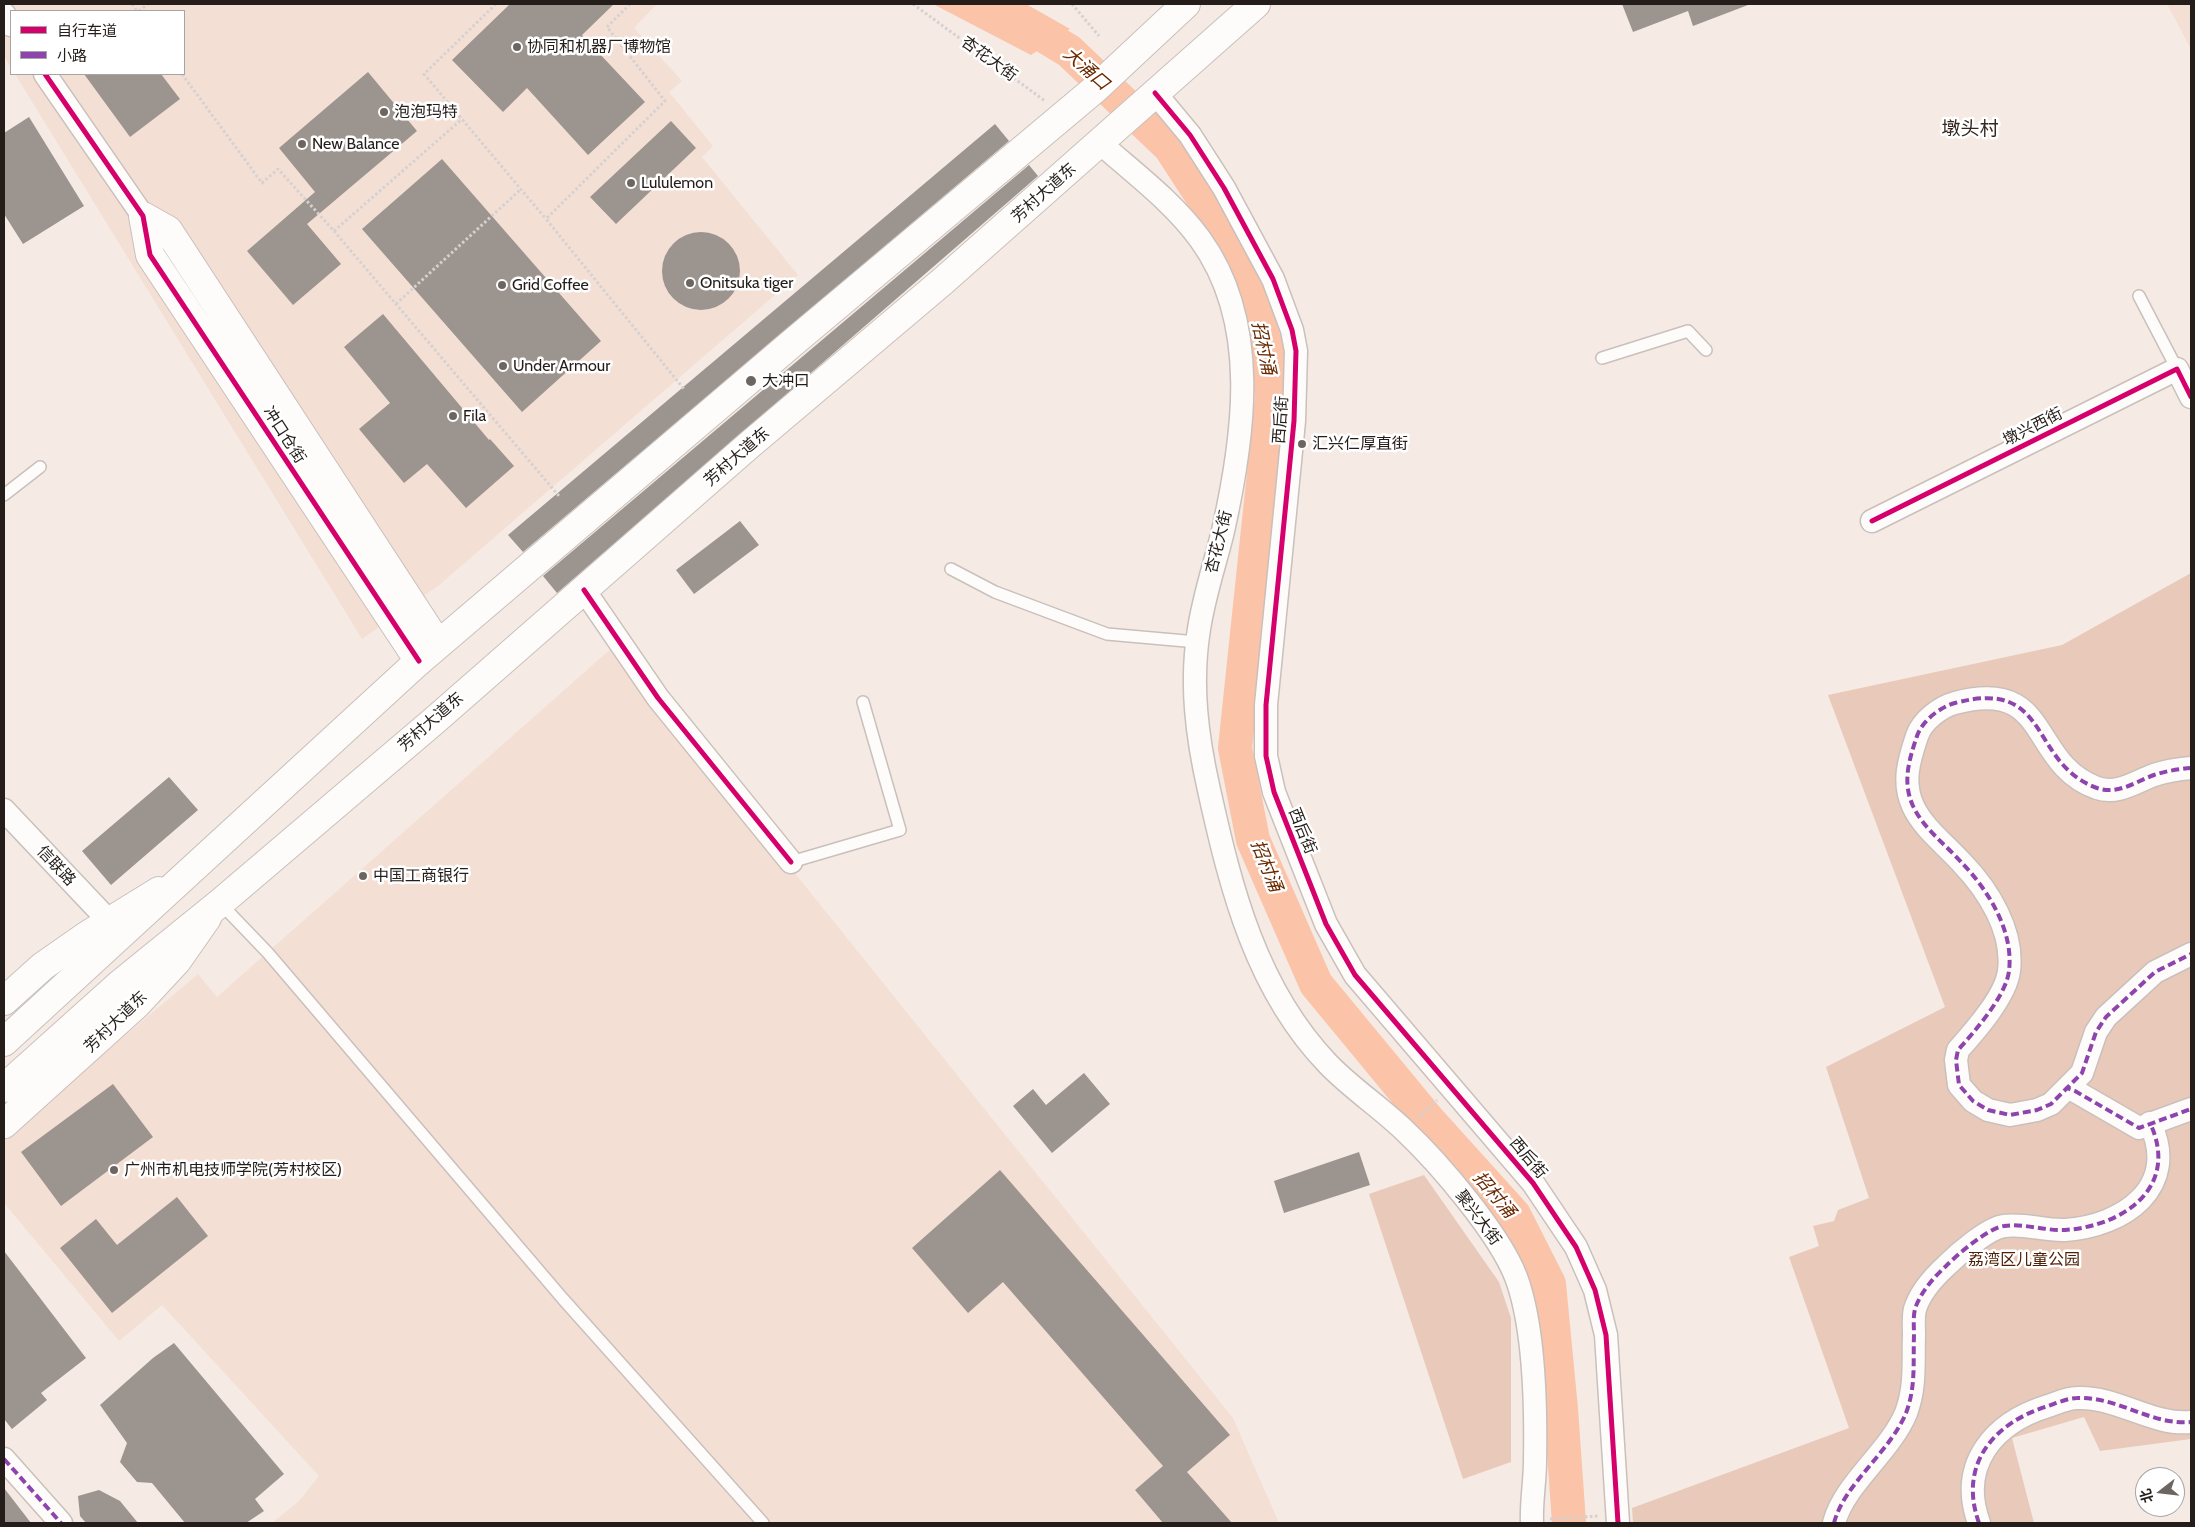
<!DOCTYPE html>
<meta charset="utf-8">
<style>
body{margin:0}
#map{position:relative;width:2195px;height:1527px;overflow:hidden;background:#f5eae4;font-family:Cabin,"Noto Sans SC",sans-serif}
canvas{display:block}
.frame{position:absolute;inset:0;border:5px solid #241d19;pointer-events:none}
.legend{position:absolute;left:10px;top:10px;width:175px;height:65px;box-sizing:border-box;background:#fff;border:1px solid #a7a5a3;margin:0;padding:6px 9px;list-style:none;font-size:15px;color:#241d19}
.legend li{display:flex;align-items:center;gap:10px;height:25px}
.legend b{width:25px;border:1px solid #a7a5a3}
.north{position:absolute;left:2135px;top:1467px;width:50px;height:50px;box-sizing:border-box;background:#fff;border:1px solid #a7a5a3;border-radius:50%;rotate:254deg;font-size:14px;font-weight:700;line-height:20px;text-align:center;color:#241d19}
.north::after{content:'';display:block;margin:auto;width:18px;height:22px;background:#6d6560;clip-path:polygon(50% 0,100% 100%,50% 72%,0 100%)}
</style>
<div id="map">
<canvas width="2195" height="1527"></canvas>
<div class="frame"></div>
<ul class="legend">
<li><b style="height:6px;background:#d6006c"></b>自行车道</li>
<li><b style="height:6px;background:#8e44ad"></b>小路</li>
</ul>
<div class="north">北</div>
</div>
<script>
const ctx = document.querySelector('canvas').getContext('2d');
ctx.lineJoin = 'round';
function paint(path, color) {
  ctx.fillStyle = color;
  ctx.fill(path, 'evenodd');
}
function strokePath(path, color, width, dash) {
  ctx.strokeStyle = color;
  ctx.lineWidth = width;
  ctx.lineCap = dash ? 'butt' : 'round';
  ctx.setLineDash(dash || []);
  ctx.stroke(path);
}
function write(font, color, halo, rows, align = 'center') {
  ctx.font = font + ' Cabin,"Noto Sans SC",sans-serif';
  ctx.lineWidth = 5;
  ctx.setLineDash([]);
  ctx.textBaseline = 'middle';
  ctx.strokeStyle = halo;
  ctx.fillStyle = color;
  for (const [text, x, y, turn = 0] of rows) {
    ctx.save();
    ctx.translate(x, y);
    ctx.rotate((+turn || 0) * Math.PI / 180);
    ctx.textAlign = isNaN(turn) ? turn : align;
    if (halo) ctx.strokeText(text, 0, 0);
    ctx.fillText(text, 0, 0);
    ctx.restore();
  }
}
paint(new Path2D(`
 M4 4H657L634 28 682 81 669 92 713 146 702 157 798 275 438 586 362 639 15 74H184V11H11V68L4 56Z
 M2167 4H2191V49Z
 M613 647 1233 1418 1279 1523H272L299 1501 319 1476 162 1305 119 1341 4 1203V1138L198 974 217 997Z`), '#f4dfd5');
paint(new Path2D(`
 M2191 573V1439L2100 1451 2084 1417 2012 1438 2034 1523H1633L1632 1508 1849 1428 1789 1257 1819 1246 1813 1226 1834 1221 1838 1210 1869 1198 1826 1067 1945 1007 1828 695 2062 645Z
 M1424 1175 1499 1282 1511 1318V1462L1463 1479 1369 1194Z`), '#e9caba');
paint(new Path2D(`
 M933 4H1026L1070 29 1031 55Z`), '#fbc3a8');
strokePath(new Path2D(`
 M991 4 1069 51 1170 147 1237 250 1266 346 1272 397 1235 748 1253 840 1316 984 1430 1122 1514 1215 1549 1284 1561 1409 1569 1523`), '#fbc3a8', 34);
paint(new Path2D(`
 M510 4H614L582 35 645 102 588 155 527 88 503 112 452 60Z
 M1622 4H1748V5L1693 26 1688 11 1633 32Z
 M368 72 417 131 307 224 341 264 293 305 247 251 315 192 279 148Z
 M84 74H161L180 99 130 137Z
 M29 117 84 206 23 244 4 214V133Z
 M671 121 696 148 616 224 590 197Z
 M995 124 1009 141 523 552 508 535Z
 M442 159 601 341 522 412 362 229Z
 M1029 165 1038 176 557 593 543 576Z
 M662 271a39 39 0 1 1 78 0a39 39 0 1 1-78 0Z
 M383 314 489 440 490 439 514 466 466 508 427 464 404 483 359 429 390 403 344 347Z
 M740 521 759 545 694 594 676 570Z
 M169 777 198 810 111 885 82 851Z
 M1084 1073 1110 1104 1052 1153 1013 1106 1033 1089 1046 1105Z
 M113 1084 153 1137 61 1206 21 1152Z
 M1359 1152 1370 1185 1284 1213 1274 1181Z
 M1000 1170 1230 1435 1187 1472 1232 1523H1163L1135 1490 1163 1466 1003 1282 968 1313 912 1248Z
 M177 1197 208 1236 112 1313 60 1248 96 1219 117 1245Z
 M4 1251 86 1358 41 1393 47 1400 12 1429 4 1419Z
 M174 1343 284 1474 255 1499 264 1511 246 1523H185L152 1483 137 1482 120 1462 127 1443 100 1405 153 1358Z
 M4 1488 31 1523H4Z
 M99 1490 120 1501 138 1523H86L80 1516 78 1496Z`), '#9c948f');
const lane = new Path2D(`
 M2139 296 2177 369
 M1602 358 1688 331 1706 350
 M4 495 40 467
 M951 569 995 592 1107 634 1197 642
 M791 862 900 830 863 702
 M220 903 268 953 563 1299 763 1523`);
const street = new Path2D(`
 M4 14 11 25
 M45 74 143 216
 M1155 93 1190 135 1224 188 1273 279 1292 330 1296 351 1294 421 1266 705V756L1274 792 1326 924 1355 975 1533 1183 1576 1247 1595 1290 1606 1335 1618 1523
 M1100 143C1134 173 1173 202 1200 239 1261 323 1244 437 1223 531 1215 564 1204 596 1199 629 1190 684 1197 737 1209 790 1231 889 1256 989 1328 1064 1351 1088 1380 1107 1404 1130 1439 1163 1499 1233 1516 1277 1535 1328 1536 1407 1535 1461 1535 1482 1531 1502 1532 1523
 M1872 521 2177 369 2191 397
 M584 590 658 698 791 862
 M2191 768C2179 769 2166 771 2154 775 2135 782 2118 795 2097 788 2028 763 2052 677 1955 703 1940 707 1922 721 1917 736 1909 760 1902 782 1913 806 1923 828 1946 845 1962 863 1988 890 2014 931 2009 971 2006 996 1975 1031 1958 1050L1956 1060 1959 1085 1973 1101 1988 1110 2010 1115 2037 1110 2051 1104 2082 1073 2096 1032 2106 1017 2155 972 2191 954
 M4 810 109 921
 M2064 1091 2067 1088 2075 1091 2139 1128 2191 1109
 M4 1459 61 1523
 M1834 1523C1844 1484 1890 1452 1906 1413 1916 1387 1913 1362 1914 1335 1914 1327 1913 1317 1915 1309 1920 1293 1934 1277 1946 1266 1957 1255 1988 1228 2004 1226 2024 1223 2045 1231 2065 1230 2124 1226 2180 1187 2150 1123
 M1979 1523C1958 1465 1993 1423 2048 1406 2057 1403 2068 1398 2077 1398 2117 1396 2152 1426 2191 1422`);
const secondary = new Path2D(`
 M143 216 150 255 419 661
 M143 216 168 230 438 644`);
const primary = new Path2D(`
 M4 1001 43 966 86 936 159 891
 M4 1124 137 1004 177 961 207 918`);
const highway = new Path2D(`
 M4 1042 419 661 791 344 1095 89 1186 4
 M4 1088 120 984 220 903 435 720 748 446 943 281 1256 4`);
strokePath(lane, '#c9c0bb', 14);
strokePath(street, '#c9c0bb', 25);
strokePath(secondary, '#c9c0bb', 30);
strokePath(primary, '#c9c0bb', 30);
strokePath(highway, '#c9c0bb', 30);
strokePath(new Path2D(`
 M132 4 137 11
 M496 4 424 74 546 219
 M630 4 607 27 665 101 546 219 684 389
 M913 4 1045 101
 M1072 4 1099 36
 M139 11 148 4
 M182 74 262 183 278 169 334 231 559 496
 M334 231 461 120
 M396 304 520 190
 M1418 1118 1437 1100
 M1550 1519 1599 1516`), '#d5d1d0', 3, [2.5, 2.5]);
strokePath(lane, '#fefcfb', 11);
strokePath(street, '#fefcfb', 22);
strokePath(secondary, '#fefcfb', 28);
strokePath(primary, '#fefcfb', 28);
strokePath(highway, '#fefcfb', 28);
strokePath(new Path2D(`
 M2191 768C2179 769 2166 771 2154 775 2135 782 2118 795 2097 788 2028 763 2052 677 1955 703 1940 707 1922 721 1917 736 1909 760 1902 782 1913 806 1923 828 1946 845 1962 863 1988 890 2014 931 2009 971 2006 996 1975 1031 1958 1050L1956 1060 1959 1085 1973 1101 1988 1110 2010 1115 2037 1110 2051 1104 2082 1073 2096 1032 2106 1017 2155 972 2191 954
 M2064 1091 2067 1088 2075 1091 2139 1128 2191 1109
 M4 1459 61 1523
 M1834 1523C1844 1484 1890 1452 1906 1413 1916 1387 1913 1362 1914 1335 1914 1327 1913 1317 1915 1309 1920 1293 1934 1277 1946 1266 1957 1255 1988 1228 2004 1226 2024 1223 2045 1231 2065 1230 2124 1226 2180 1187 2150 1123
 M1979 1523C1958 1465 1993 1423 2048 1406 2057 1403 2068 1398 2077 1398 2117 1396 2152 1426 2191 1422`), '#8e44ad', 4, [8, 4]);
strokePath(new Path2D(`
 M45 74 143 216 150 255 419 661
 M1155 93 1190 135 1224 188 1273 279 1292 330 1296 351 1294 421 1266 705V756L1274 792 1326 924 1355 975 1533 1183 1576 1247 1595 1290 1606 1335 1618 1523
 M1872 521 2177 369 2191 397
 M584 590 658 698 791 862`), '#d6006c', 5);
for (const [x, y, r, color] of [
 [517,47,5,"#6d6560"],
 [384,112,5,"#6d6560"],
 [302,144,5,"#6d6560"],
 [631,183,5,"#6d6560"],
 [690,283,5,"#6d6560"],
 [502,285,5,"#6d6560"],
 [503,366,5,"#6d6560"],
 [751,381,6,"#6d6560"],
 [453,416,5,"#6d6560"],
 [1302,444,5,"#6d6560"],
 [363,876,5,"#6d6560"],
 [114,1170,5,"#6d6560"]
]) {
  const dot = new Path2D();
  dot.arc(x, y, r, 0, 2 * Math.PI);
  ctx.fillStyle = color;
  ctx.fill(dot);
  strokePath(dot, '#fff', 2);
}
write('16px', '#241d19', '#fff', [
 ["协同和机器厂博物馆",527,47],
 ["泡泡玛特",394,112],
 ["New Balance",312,144],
 ["Lululemon",641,183],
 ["Onitsuka tiger",700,283],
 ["Grid Coffee",512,285],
 ["Under Armour",513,366],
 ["大冲口",762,381],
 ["Fila",463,416],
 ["汇兴仁厚直街",1312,444],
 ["中国工商银行",373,876],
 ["广州市机电技师学院(芳村校区)",124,1170]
], 'left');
write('16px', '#241d19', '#fff', [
 ["杏花大街",989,59,36],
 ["芳村大道东",1044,193,-42],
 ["西后街",1281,420,-86],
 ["墩兴西街",2033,427,-27],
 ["冲口仓街",284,435,57],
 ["芳村大道东",737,457,-41],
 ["杏花大街",1219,542,-76],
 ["芳村大道东",431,722,-41],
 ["西后街",1302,831,68],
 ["信联路",56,866,47],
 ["芳村大道东",116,1022,-44],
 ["西后街",1528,1158,50],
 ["聚兴大街",1478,1218,53]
]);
write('16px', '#4e2006', '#fff', [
 ["荔湾区儿童公园",2024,1260]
]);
write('italic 18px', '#692900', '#fff', [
 ["大涌口",1086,69,41],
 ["招村涌",1263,348,78],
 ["招村涌",1266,866,68],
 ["招村涌",1494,1195,50]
]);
write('19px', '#35261f', '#fff', [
 ["墩头村",1970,129]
]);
</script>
